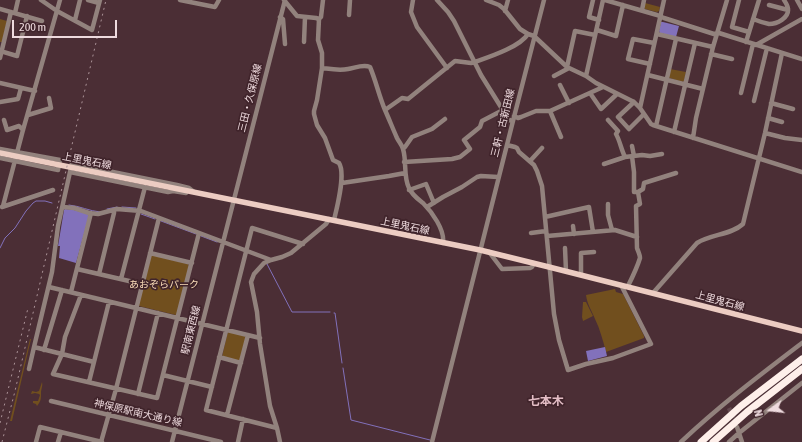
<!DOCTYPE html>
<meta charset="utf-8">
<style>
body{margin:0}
#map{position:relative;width:802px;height:442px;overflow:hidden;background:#4b2e35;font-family:"Asap Condensed",sans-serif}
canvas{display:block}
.north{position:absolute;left:750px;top:390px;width:40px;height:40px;-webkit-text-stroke:3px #40242b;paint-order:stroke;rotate:255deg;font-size:11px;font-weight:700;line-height:16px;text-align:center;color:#eedade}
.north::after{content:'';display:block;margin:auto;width:14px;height:18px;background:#eedade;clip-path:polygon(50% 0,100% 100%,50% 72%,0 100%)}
.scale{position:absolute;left:12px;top:20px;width:105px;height:18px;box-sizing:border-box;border:2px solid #eedade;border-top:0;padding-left:5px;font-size:12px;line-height:14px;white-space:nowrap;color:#eedade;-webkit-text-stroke:3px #40242b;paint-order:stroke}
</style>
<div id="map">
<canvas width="802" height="442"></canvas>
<div class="north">N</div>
<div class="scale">200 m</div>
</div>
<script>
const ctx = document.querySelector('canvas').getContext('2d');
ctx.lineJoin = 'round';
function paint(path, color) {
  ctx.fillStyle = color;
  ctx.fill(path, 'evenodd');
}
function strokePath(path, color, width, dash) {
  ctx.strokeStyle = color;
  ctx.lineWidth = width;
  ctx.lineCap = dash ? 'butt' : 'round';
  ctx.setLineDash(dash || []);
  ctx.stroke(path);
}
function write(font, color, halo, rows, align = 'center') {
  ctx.font = font + ' "Asap Condensed","Noto Sans JP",sans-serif';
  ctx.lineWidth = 3.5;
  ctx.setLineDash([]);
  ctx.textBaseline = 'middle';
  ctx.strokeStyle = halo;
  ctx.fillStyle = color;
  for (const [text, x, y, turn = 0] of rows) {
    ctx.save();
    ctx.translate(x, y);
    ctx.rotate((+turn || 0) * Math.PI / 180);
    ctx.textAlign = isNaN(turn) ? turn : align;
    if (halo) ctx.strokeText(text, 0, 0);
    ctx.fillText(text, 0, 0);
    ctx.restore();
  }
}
paint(new Path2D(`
 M645 3 660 7 659 11 657 12 645 9 644 7Z
 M0 19 7 21 2 42H0Z
 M670 69 686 72 684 81 682 82 670 78 668 77Z
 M152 255 188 264 189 266 177 314 176 315 139 306 138 305 151 256Z
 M615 289 616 292 623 294 644 336V338L606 352C603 341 600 329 595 319 592 311 587 304 586 295Z
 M583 302H586L593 316 583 321 582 317Z
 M228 331 245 336 246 337 240 360 238 361 222 357Z
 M30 339H31L12 421H10Z
 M42 382C43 386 41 389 41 393 41 399 41 401 37 406L36 404 33 403V401H38L40 395 39 394 35 393 31 394 32 391 36 392 39 391Z`), '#714f1e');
paint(new Path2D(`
 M661 22H663L679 26 676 37 660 33 659 31Z
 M65 209 74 210 88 214 89 216 76 263 59 258 60 246H58L64 210Z
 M605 347 607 356 588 361 586 351Z`), '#8271bb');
strokePath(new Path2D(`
 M69 205C80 206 89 211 100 212
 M122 207 136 208
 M107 209 117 207
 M141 214 155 219
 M161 221 196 234
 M201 236 217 242
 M0 248 5 238 15 228 26 211 33 203 36 201H45L52 203
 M267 264 292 312H330
 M334 313H335L342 363
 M343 368 351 420 430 440`), '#8271bb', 1);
strokePath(new Path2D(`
 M729 408 736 424`), '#63484e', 4.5, [4.5, 2]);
strokePath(new Path2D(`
 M41 0 57 11 92 30 100 0
 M88 0 99 3
 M180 0 215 7 219 0
 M284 0 297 16 316 18 319 19
 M323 0 321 17 319 19 318 40 322 53V68L317 100 314 111V114L317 125 325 138 333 160 339 163C346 174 337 207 334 220
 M413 0 411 12 417 27 447 68
 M437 0 448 12 454 21 481 75 509 120 513 121
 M486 0 499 5 504 9 520 29 528 34 534 36 567 67 586 76 596 83 634 102 640 108 651 124 653 125 802 172
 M593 0 589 17 599 20
 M605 0 657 15 664 18 714 34 719 33 802 59
 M739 0 732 27 749 32
 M797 0 802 9
 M769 5 788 10
 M0 9 42 21
 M642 10 644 0
 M505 11 508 0
 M15 13 18 0
 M349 15 350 0
 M280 17 283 19 285 44
 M753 19C758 21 764 23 769 24 777 24 789 18 788 9 788 6 786 3 784 0
 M75 20 80 0
 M597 30 616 36 623 5
 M657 34 713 47
 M304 42 305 17
 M746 42 759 0
 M756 45 802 19
 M0 51 17 56 27 16
 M711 54 732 59
 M0 58 11 12
 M650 64 628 59 633 39 654 43
 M567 67 575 31 595 35
 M322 68C330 69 339 71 348 69 355 68 363 64 370 67 376 81 379 96 385 110 389 119 393 129 397 138 399 142 402 145 403 149 407 162 403 176 409 188 412 195 418 199 423 203 432 212 445 230 443 243
 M648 75 703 89
 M554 76 569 68
 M586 76 603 0
 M0 83 35 91
 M560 85 569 103
 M590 93 601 109 617 94
 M741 93 753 44
 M754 101 767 48
 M0 102 18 99 21 88
 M634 102 618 117 629 129 644 114
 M771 103 793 109
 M640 108 664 0
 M385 110 402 98 408 99 455 61 471 63 475 62C489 57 520 47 528 34
 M550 111 561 137
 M28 115 51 108 49 98
 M514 116 518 118 521 117 536 111H550L603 87
 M768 118 782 122
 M4 120 7 130 19 126 23 130
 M608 120 618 131 616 134C620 141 621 149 625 157
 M656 126 676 39
 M674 132 695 43
 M765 133 785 138 802 140
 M693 138 696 118 713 47 727 0
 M507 145 515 147 517 148 519 152 534 165 537 171 542 186 554 314 559 340 568 370 586 364 613 358 651 344 621 285
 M632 146 634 156
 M0 149 60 160 58 170 0 158
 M403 149 405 147 412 137 432 129 445 119
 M632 156 634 172V192H638
 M530 161 542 148
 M404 162 452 159 460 157 470 149 464 140 480 127 482 121 503 110
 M604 164 625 157 642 155 650 156 662 154
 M70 172 168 192 173 191 186 193
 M342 183 389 176 405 173
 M409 190 426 184 434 203
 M608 204V215L612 230
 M3 206 23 130 60 0
 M2 207 53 190
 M63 207 74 208 89 213 98 214 117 209 141 211 271 260
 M427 207 443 197 462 187 477 177 481 176 498 177
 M545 217 589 207 593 232
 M573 226 574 234
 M531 233 546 231
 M547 236 615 230 637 237
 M565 248 566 271
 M489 252 502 269 530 268 532 267 534 263
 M150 253 192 263
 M77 269 142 284
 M99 274 114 213V210
 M581 275V253L594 252
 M121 279 145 187
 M628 286C632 278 637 268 640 258 640 255 638 251 637 248L636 206 640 204 638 192 643 189 644 183 676 173
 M49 287 260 338
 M71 292 91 213
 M653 293 697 243C711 234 731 235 743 224L765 133 782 53
 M81 295 65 337 62 354 53 374 157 398 199 233
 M44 350 62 290
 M219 357 241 363
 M94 362 34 347 52 272 58 226 72 163 94 167 98 169 177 185 189 188 194 192
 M29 369 34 347
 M163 375 212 387
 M89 382 109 302
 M138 394 158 313
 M51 401 221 442
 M227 415 248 335
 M737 427 742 442
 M277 428 206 410 252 228 303 244
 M36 442 40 427 102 442
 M58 442 61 432
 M101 442 116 389 159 218
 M172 442 285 0
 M238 442 243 419
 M280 442 277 428 270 406 260 344 257 312 251 282 254 274 264 263 271 260 282 257 291 253 326 224 329 219
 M432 442 513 121 544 0
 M681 442C719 406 760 375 802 343
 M729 442 739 433 802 383`), '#92827d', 4.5);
strokePath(new Path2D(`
 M0 153 480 250 549 267 802 331`), '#ecccc2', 5.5);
strokePath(new Path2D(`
 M701 442 741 406 802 359
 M713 442 747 412 802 369`), '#feefea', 7);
strokePath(new Path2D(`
 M0 423 28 308
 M2 442 15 391 68 162 106 0`), '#ab9398', 1, [2, 4]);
write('10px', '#eedade', '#40242b', [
 ["三田・久保原線",250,98,-76],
 ["三軒・古新田線",503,123,-76],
 ["上里鬼石線",87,161,11],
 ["上里鬼石線",405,226,12],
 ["上里鬼石線",720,301,15],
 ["駅南東西線",191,330,-76],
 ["神保原駅南大通り線",138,413,13]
]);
write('10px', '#faddb9', '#40242b', [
 ["あおぞらパーク",164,285]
]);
write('bold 12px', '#e3bdc5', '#40242b', [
 ["七本木",546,401]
]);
</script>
